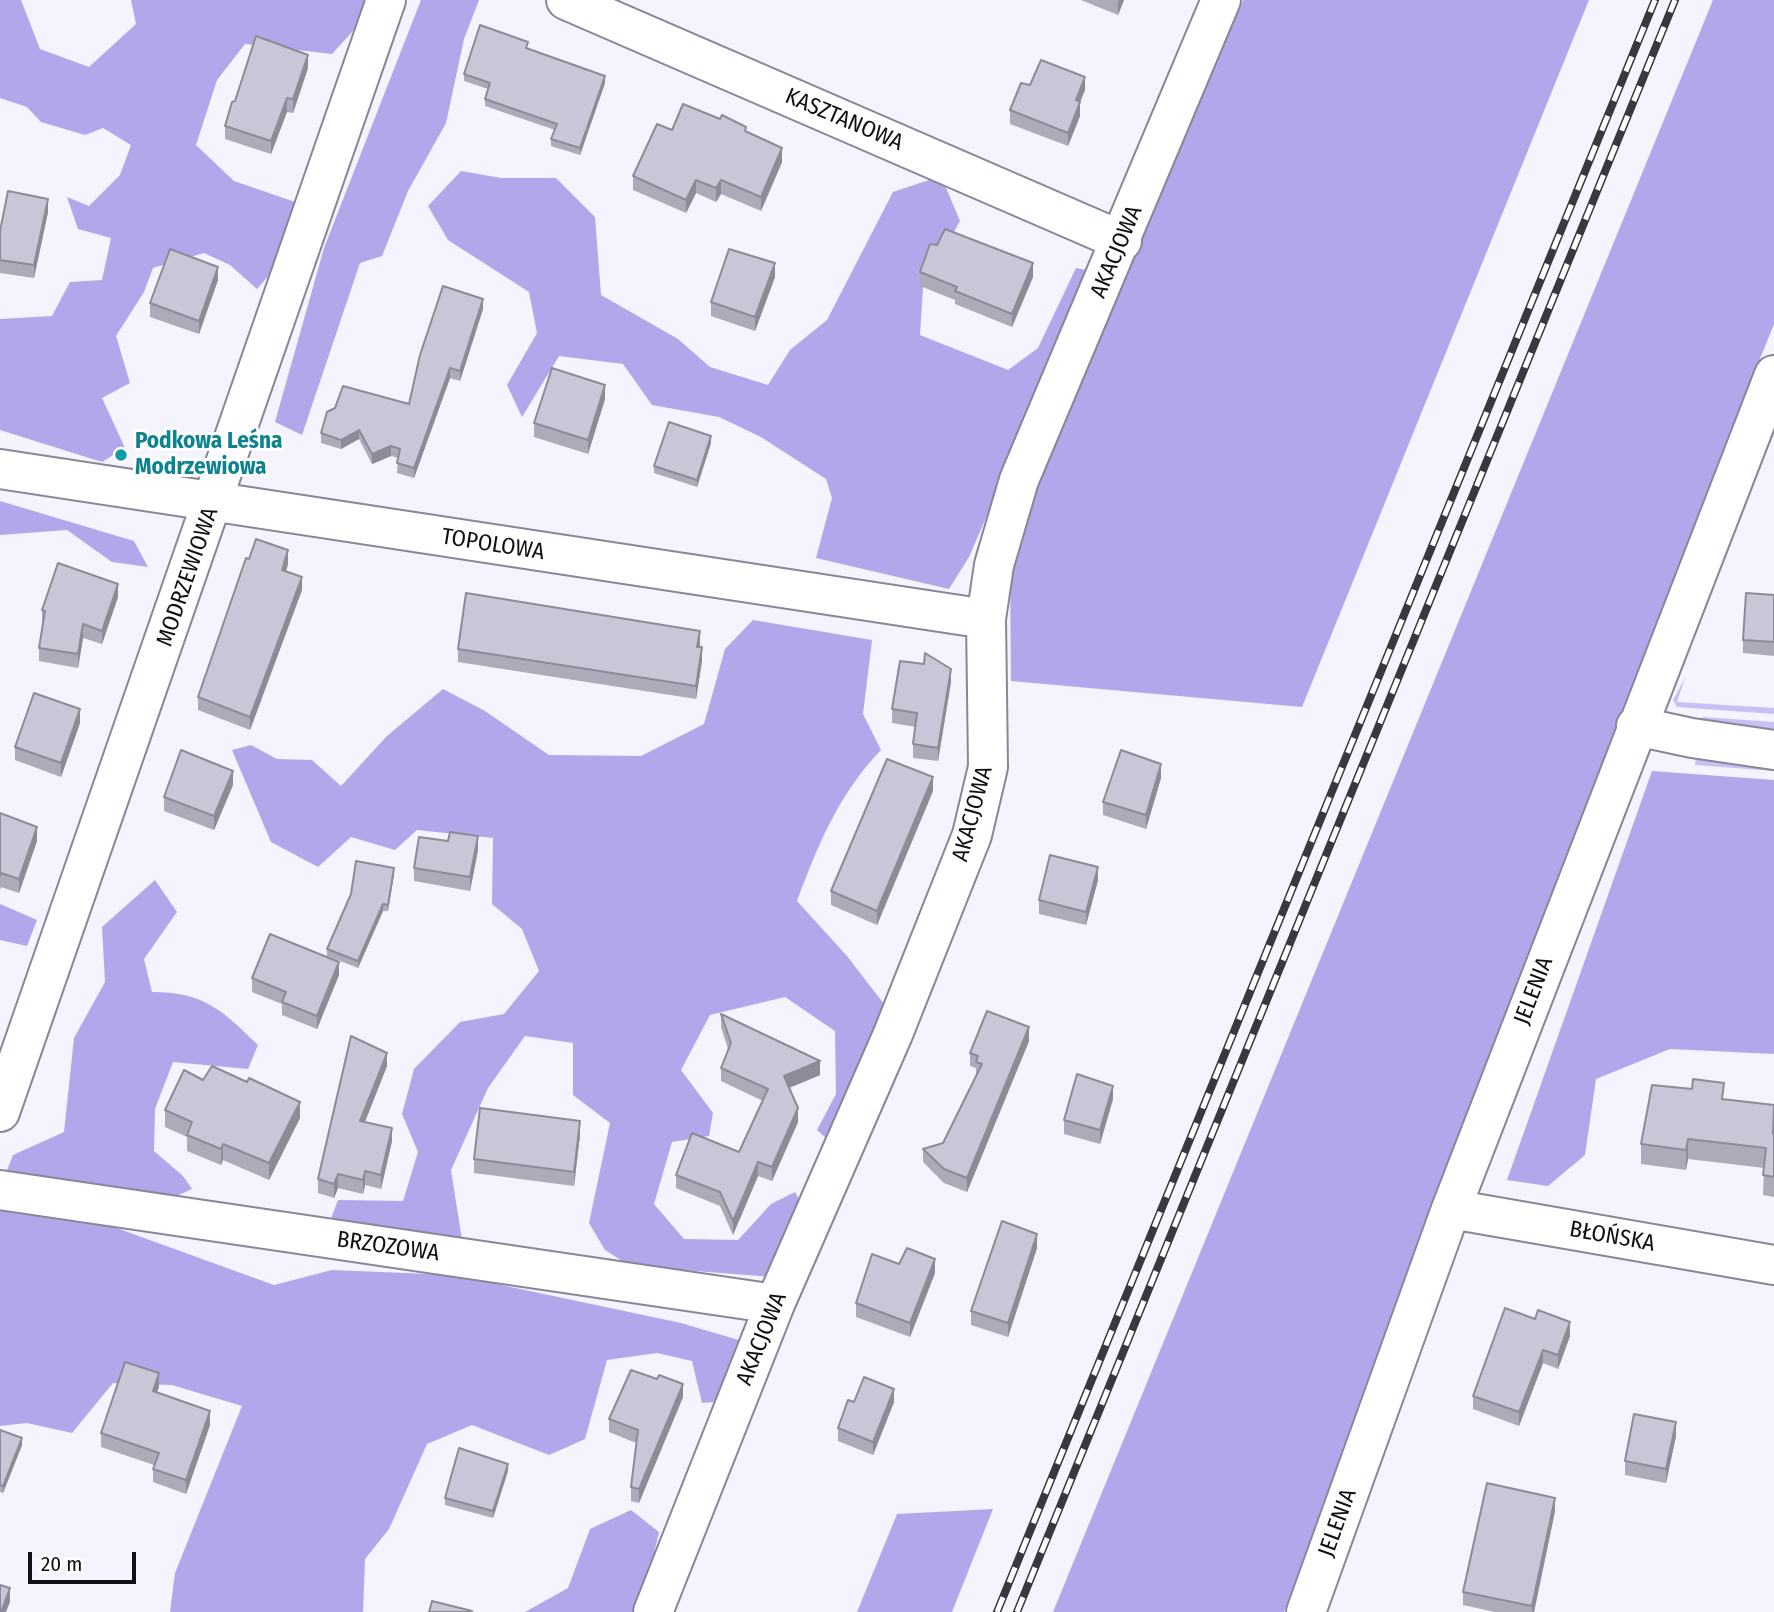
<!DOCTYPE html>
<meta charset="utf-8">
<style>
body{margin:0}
#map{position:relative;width:1774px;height:1612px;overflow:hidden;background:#f4f3fe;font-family:"Fira Sans Condensed",sans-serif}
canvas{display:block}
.scale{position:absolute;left:28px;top:1552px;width:108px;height:32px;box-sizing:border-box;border:4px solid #100f15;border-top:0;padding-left:9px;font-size:21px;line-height:24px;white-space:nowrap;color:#100f15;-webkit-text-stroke:5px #fff;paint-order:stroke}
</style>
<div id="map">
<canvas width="1774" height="1612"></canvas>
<div class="scale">20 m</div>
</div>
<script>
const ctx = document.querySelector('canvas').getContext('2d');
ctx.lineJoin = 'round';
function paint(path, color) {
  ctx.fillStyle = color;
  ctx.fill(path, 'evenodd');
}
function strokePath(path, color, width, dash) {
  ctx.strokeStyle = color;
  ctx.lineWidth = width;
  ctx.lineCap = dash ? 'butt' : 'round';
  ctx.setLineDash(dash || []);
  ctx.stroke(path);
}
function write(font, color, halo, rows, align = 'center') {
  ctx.font = font + ' "Fira Sans Condensed",sans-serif';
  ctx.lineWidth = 6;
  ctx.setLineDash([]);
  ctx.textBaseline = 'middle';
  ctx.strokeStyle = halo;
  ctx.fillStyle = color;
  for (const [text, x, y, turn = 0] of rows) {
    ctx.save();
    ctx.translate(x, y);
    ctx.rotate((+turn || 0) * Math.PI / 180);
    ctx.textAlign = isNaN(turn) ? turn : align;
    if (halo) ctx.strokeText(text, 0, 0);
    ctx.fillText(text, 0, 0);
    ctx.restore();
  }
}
paint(new Path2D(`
 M1685 678 1677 702 1774 708V714L1677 707 1673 700Z
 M1702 717 1774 722V735L1700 723Z
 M1696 752 1774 763V771L1695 765Z`), '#c8bff5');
paint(new Path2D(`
 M0 0H21L40 49 89 67 136 24 131 0H370L364 19 332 54 245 44 217 80 196 145 234 181 298 203 270 274 257 289 230 265 204 253 153 268 144 292 116 336 130 383 102 398 125 448 102 462 0 430V319L52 316 70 282 102 280 111 238 78 229 67 197 89 206 120 175 131 145 103 128 85 135 41 122 27 107 0 98Z
 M421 0H479L464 39 446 123 408 191 382 256 360 263 302 435 275 422 324 248Z
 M1243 0H1589L1302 707 1011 681 1010 570 1034 483Z
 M1713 0H1774V324L1707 491 1284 1612H1053Z
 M461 171 501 178H556L595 217 601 295 678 339 710 367 768 385 790 350 827 320 893 192 941 176 960 221 923 287 920 335 1008 370 1038 348 1076 268 1096 272 1065 336 969 557 949 589 816 558 832 498 826 479 761 437 719 417 652 405 623 364 559 356 522 417 507 385 537 333 529 292 448 240 428 206Z
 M0 501 134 541 148 567 112 562 67 530 0 535Z
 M753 620 872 640 863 714 881 750C838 795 818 845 797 901L847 956 887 1008 827 1139 817 1130 836 1094 835 1031 785 997 710 1015 681 1070 713 1113 709 1136 672 1142 654 1204 684 1239 738 1240 771 1204 795 1192 807 1214 773 1277 630 1266 605 1250 589 1223 610 1123 573 1095V1043L525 1036 488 1088 451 1170 462 1240 329 1224 338 1200 403 1201 418 1152 402 1114 414 1069 460 1022 504 1014 539 971 522 929 492 904 493 838 417 830 395 850 351 837 318 867 271 842 232 750 251 745 277 759 312 760 341 786 387 736 443 689 485 711 549 755 641 756 704 724 725 649Z
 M1652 771 1774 780V1054L1670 1049 1596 1079 1585 1155 1548 1186 1507 1180Z
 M155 880 177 912 144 959 152 992C204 992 222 1010 258 1045L248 1069 173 1062 155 1109 154 1151 183 1176 192 1189 111 1226 274 1285 332 1270 454 1275 681 1323 742 1341 715 1402 702 1403 692 1361 657 1353 607 1360 585 1439 549 1455 472 1425 427 1444 389 1529 365 1559 363 1612H170L175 1573 242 1406 172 1385 113 1383 72 1433 27 1423 0 1426V1188L13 1155 64 1132 74 1038 105 982 102 927Z
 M0 904 37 920 27 946 0 940Z
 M993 1509 952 1612H857L897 1514Z
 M631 1510 659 1532 647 1584 635 1612H525L568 1588 590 1529Z`), '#b3a7eb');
const minor = new Path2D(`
 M566 0 1122 241
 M0 469 986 619
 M1636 726 1692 738 1774 750
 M0 1112 386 0
 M0 1190 775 1304
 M1451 1209 1774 1265
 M653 1612 775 1304 893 1034 972 835 988 767 986 619 994 565 1019 480 1221 0
 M1306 1612 1451 1209 1774 375`);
strokePath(minor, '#898797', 42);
strokePath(minor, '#fff', 38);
const rail = new Path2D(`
 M997 1612 1655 0
 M1017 1612 1675 0`);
strokePath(rail, '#39383f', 8);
strokePath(rail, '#fff', 5, [16]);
paint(new Path2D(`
 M1081 0H1124L1118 15Z
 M528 49 605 83 580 155 551 146V139L555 130 485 106V99L488 89 464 81V74Z
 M308 68 293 113 287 112 271 154 225 139V126Z
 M1030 85 1085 90 1080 102V116L1068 146 1010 124V110Z
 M672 130 746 132 782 162 761 211 721 194 716 202 696 193 686 213 633 190V176Z
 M48 212 34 278 0 273V231Z
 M920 272 1033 277 1012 327 955 304V300L920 286Z
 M775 277 755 331 711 316V302Z
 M218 280 199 334 150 317V303Z
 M483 309 460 381 450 378 414 478 397 473 398 458 391 456 372 464 359 439 341 449 321 443V433L409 404Z
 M605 399 588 454 534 437V423Z
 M711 443 697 487 654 473V466Z
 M288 564 286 572 302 590 250 730 198 710V697Z
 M1774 595V656L1743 653V640Z
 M118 597 102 644 83 638 78 668 39 661V648L43 624H42V610Z
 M700 644V647L702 661 696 699 458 662V649Z
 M951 682 938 761 913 758V744L916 727 892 723V709Z
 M80 723 61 777 15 760V747Z
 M1161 778 1146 829 1103 815V802Z
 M233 785 214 830 164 811V797Z
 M933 791 877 925 831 905V891Z
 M0 813 37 841 19 893 1 887 0 890Z
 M478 850 470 891 414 881V868Z
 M394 874 388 911H383L358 968 327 956V949Z
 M1098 880 1086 925 1039 914V900Z
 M339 975 317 1029 282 1015V1004L252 992V978Z
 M721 1014 820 1075 789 1088 798 1122 772 1181 758 1176 733 1235 720 1206 676 1188V1175L739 1152 763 1101 721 1081V1068L728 1049 721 1027Z
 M1029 1041 967 1192 944 1183 923 1162V1149L943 1143 976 1075V1068L970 1066V1053Z
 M387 1066 365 1122 392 1141 381 1189 365 1185 363 1194 338 1188 334 1198 318 1193V1179Z
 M203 1080 300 1118 269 1180 223 1160 221 1165 187 1151V1137L165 1127V1110Z
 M1113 1099 1100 1144 1064 1134V1120Z
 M1724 1099 1774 1105V1197L1763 1195 1764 1168 1688 1159 1686 1170 1641 1164V1144Z
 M580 1135 574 1186 474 1173V1159Z
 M1037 1248 1008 1337 971 1325V1311Z
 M899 1264 935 1273 910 1337 856 1317V1303Z
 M1505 1308 1570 1336 1558 1369 1543 1363 1519 1426 1473 1409V1396Z
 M657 1379 683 1397 639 1503 631 1501V1487L636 1443 609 1432V1419Z
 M159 1387 157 1392 210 1425 186 1494 153 1482V1469L154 1465 101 1447V1433Z
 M854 1402H894L873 1455 838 1441V1428Z
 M0 1430 22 1445 3 1493 0 1492Z
 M1676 1436 1666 1483 1625 1475V1461Z
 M508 1471 493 1518 445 1505V1498Z
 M1555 1511 1534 1612H1495L1463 1605V1592Z`), '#adaaba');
paint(new Path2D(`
 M1119 0H1124L1118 15V2Z
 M308 55V68L293 113V99Z
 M605 76V83L580 155V148Z
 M1085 77V90L1080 102V116L1068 146V133L1076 100Z
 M287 98V112L271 154V141Z
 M782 148V162L761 211V197Z
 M696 180V193L686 213V200Z
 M721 180V194L716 202V188Z
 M48 199V212L34 278V265Z
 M775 263V277L755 331V317Z
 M1033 263V277L1012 327V314Z
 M218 267V280L199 334V321Z
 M483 299V309L460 381V371Z
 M450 368V378L414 478V468Z
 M605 385V399L588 454V440Z
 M359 430V439L341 449V440Z
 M711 436V443L697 487V480Z
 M391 446V456L372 464V454Z
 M288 550V564L282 584V570Z
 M302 577V590L250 730V717Z
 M118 584V597L102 644V631Z
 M83 624V638L78 668V654Z
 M700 631V644L697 660V647Z
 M702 647V661L696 699V686Z
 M951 669V682L938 761V748Z
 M80 709V723L61 777V763Z
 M1161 764V778L1146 829V815Z
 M233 771V785L214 830V816Z
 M933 777V791L877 925V911Z
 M37 827V841L19 893V879Z
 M478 836V850L470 891V877Z
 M1098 867V880L1086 925V912Z
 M394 868V874L388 911V905Z
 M383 904V911L358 968V961Z
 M339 962V975L317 1029V1016Z
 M1029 1027V1041L967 1192V1178Z
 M387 1053V1066L360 1134V1121Z
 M820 1061V1075L784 1090V1076Z
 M1113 1086V1099L1100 1144V1130Z
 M300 1102V1118L269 1180V1163Z
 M798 1108V1122L772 1181V1167Z
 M580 1121V1135L574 1186V1172Z
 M392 1128V1141L381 1189V1175Z
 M1688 1139V1159L1686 1170V1150Z
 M223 1144V1160L221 1165V1149Z
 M758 1162V1176L733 1235V1221Z
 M365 1171V1185L363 1194V1180Z
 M338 1174V1188L334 1198V1184Z
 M1037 1234V1248L1008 1337V1323Z
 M935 1259V1273L910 1337V1323Z
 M1570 1322V1336L1558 1369V1355Z
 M1543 1350V1363L1519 1426V1412Z
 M159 1373V1387L153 1404V1391Z
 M683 1384V1397L639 1503V1489Z
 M894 1389V1402L873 1455V1442Z
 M210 1411V1425L186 1494V1480Z
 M1676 1422V1436L1666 1483V1469Z
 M22 1438V1445L3 1493V1486Z
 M508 1464V1471L493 1518V1511Z
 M1555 1498V1511L1534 1612H1532V1606Z
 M10 1588V1602L6 1612H1Z`), '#8d8b97');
const building = new Path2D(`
 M480 25 528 42 526 48 605 76 580 148 551 139 557 124 485 99 490 83 464 74Z
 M256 36 308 55 293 99 287 98 271 141 225 126 232 102 235 101Z
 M1041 60 1085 77 1076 100 1080 102 1068 133 1010 110 1021 83 1030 85Z
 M683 104 720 119 722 115 746 127 745 131 782 148 761 197 721 180 716 188 696 180 686 200 633 176 657 124 672 130Z
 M8 191 48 199 34 265 0 260V231Z
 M945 229 1033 263 1012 314 955 291 957 287 920 272 930 244 937 245Z
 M170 249 218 267 199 321 150 303Z
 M729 249 775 263 755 317 711 302Z
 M443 286 483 299 460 371 450 368 414 468 397 463 400 449 391 446 372 454 359 430 341 440 321 433 327 412 335 408 343 386 409 404 420 355Z
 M552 368 605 385 588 440 534 423Z
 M669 422 711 436 697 480 654 466Z
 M256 539 288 550 282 570 302 577 250 717 198 697 246 558 249 559Z
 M58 563 118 584 102 631 83 624 78 654 39 648 45 611 42 610Z
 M466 593 700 631 697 647H702L696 686 458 649Z
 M1746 593 1774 595V642L1743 640Z
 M925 653 951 669 938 748 913 744 917 713 892 709 900 661 924 664Z
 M34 693 80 709 61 763 15 747Z
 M181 750 233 771 214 816 164 797Z
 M1121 750 1161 764 1146 815 1103 802Z
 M887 759 933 777 877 911 831 891Z
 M0 813 37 827 19 879 1 873 0 876Z
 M450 832 478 836 470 877 414 868 419 837 448 841Z
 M1050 855 1098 867 1086 912 1039 900Z
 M356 861 394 868 388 905 383 904 358 961 327 949 351 894Z
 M270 934 339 962 317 1016 282 1002 286 992 252 978Z
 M987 1011 1029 1027 967 1178 944 1169 923 1149 943 1143 982 1064 976 1062 978 1056 970 1053Z
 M721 1014 820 1061 784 1076 798 1108 772 1167 758 1162 733 1221 720 1192 676 1175 692 1133 739 1152 768 1089 721 1068 731 1043Z
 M351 1036 387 1053 360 1121 392 1128 381 1175 365 1171 363 1180 338 1174 334 1184 318 1179Z
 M212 1066 247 1082 249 1078 300 1102 269 1163 223 1144 221 1149 187 1135 192 1122 165 1110 184 1070 203 1080Z
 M1077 1074 1113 1086 1100 1130 1064 1120Z
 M1693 1079 1724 1083 1722 1099 1774 1105 1773 1134H1774V1177L1763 1175 1766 1148 1688 1139 1686 1150 1641 1144 1652 1085 1692 1089Z
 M480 1108 580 1121 574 1172 474 1159Z
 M1002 1221 1037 1234 1008 1323 971 1311Z
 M907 1248 935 1259 910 1323 856 1303 872 1254 899 1264Z
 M1505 1308 1535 1319 1538 1310 1570 1322 1558 1355 1543 1350 1519 1412 1473 1396Z
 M125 1362 159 1373 153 1391 210 1411 186 1480 153 1469 159 1453 101 1433Z
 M631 1370 657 1379 659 1375 683 1384 639 1489 631 1487 638 1430 609 1419Z
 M864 1377 894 1389 873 1442 838 1428 848 1400 854 1402Z
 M1634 1414 1676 1422 1666 1469 1625 1461Z
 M0 1430 22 1438 3 1486 0 1485Z
 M459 1448 508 1464 493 1511 445 1498Z
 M1487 1483 1555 1498 1532 1606 1463 1592Z
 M0 1585 10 1588 1 1612H0Z
 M432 1601 472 1611 471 1612H429Z`);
paint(building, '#c9c6d8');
strokePath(building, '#8d8b97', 2);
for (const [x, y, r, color] of [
 [121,455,7,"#0f9aa8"]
]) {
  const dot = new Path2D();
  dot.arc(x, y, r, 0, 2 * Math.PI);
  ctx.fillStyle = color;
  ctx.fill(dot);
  strokePath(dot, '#fff', 2.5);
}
write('23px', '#100f15', '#fff', [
 ["KASZTANOWA",844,120,23],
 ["AKACJOWA",1117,252,-67],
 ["TOPOLOWA",493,545,9],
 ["MODRZEWIOWA",188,577,-71],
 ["AKACJOWA",973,814,-75],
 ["JELENIA",1534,991,-69],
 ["BŁOŃSKA",1612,1237,10],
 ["BRZOZOWA",388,1247,8],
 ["AKACJOWA",762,1339,-68],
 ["JELENIA",1338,1523,-70]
]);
write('bold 23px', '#0d838f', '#fff', [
 ["Podkowa Leśna",135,442],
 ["Modrzewiowa",135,468]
], 'left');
</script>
